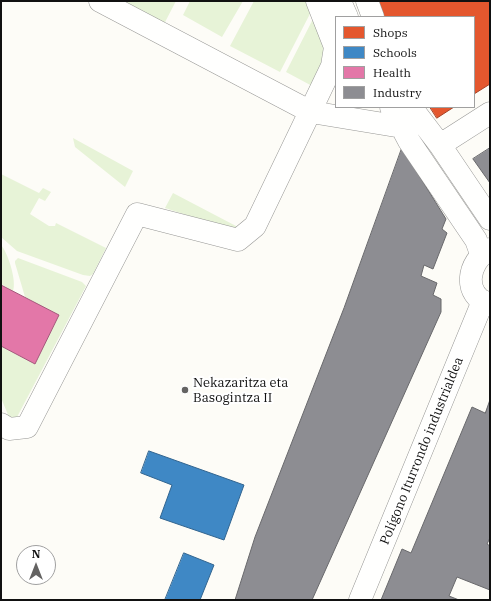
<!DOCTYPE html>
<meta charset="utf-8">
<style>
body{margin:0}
#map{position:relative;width:491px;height:601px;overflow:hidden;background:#fdfcf7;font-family:"IBM Plex Serif",serif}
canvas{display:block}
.frame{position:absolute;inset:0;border:2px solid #111;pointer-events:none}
.legend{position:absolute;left:335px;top:16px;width:140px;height:92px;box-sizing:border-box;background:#fff;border:1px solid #a0a0a0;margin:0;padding:5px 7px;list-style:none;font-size:12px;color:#111}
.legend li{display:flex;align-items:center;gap:8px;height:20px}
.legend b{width:20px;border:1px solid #a0a0a0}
.north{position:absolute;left:16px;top:545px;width:40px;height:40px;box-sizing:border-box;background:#fff;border:1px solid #a0a0a0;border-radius:50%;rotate:0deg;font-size:11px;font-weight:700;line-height:16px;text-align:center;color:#111}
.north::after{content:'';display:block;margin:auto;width:14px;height:18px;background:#646362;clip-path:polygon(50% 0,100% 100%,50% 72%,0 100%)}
</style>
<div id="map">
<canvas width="491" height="601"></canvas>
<div class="frame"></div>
<ul class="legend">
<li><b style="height:11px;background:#e4572e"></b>Shops</li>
<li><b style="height:11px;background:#3f88c5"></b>Schools</li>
<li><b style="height:11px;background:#e377a8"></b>Health</li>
<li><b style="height:11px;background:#8d8d92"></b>Industry</li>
</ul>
<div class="north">N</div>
</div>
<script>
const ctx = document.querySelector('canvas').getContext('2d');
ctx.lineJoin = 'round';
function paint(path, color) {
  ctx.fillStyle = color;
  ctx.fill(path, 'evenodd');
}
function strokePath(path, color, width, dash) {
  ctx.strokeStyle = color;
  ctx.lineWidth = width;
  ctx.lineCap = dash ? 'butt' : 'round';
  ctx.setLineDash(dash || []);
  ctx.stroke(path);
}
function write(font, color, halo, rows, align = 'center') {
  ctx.font = font + ' "IBM Plex Serif",serif';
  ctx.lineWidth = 4;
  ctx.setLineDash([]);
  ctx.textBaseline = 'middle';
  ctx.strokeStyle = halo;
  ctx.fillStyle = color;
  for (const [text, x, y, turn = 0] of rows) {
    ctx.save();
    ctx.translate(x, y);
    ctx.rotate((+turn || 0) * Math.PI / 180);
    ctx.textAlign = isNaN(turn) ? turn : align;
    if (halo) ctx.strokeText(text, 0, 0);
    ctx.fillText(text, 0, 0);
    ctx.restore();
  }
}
paint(new Path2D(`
 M118 1H176L163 26Z
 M190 1H243L222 37 183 15Z
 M254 1H310L313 8 280 72 230 46Z
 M315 15 328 45 314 87 286 72Z
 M73 138 133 171 125 187 75 147Z
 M1 174 39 193 43 188 51 192 45 201 39 198 30 214 49 226H55L56 223 106 248 93 274 90 276 83 275 17 251 1 237Z
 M173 193 236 226 238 228 235 231 165 208Z
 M1 245C8 253 17 281 13 291L1 284Z
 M18 258 82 282 86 286 16 419 9 417 1 398V346L35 364 58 316 25 297 15 263V261Z`), '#e7f3d7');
const shops = new Path2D(`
 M374 1H490V84L474 94V17H385Z
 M430 107H454L437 118Z`);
paint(shops, '#e4572e');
strokePath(shops, '#a54225', 1);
const schools = new Path2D(`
 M149 451 244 485 224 540 160 518 172 485 141 473Z
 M184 553 214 565 200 600H165Z`);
paint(schools, '#3f88c5');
strokePath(schools, '#31648f', 1);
const health = new Path2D(`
 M1 285 59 315 35 364 1 346Z`);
paint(health, '#e377a8');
strokePath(health, '#a4587b', 1);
const industry = new Path2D(`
 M402 148 446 219 442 229 447 233 433 269 424 265 421 276 437 283 433 295 441 299V312L312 600H235L255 537 344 308Z
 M490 148V183L473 159Z
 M490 400V538L487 544 490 546V590L457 577 449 596 459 600H381L402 549 411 553 472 407 485 413Z`);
paint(industry, '#8d8d92');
strokePath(industry, '#68686b', 1);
const minor = new Path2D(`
 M100 1 311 112 402 127
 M340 1 347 17
 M367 1 373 17
 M391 107 409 141 476 240 481 254
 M411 107 440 145 490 219
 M440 145 490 113
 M490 249C467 262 462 295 490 305
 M1 424 9 429 27 427 137 214 238 240 255 226 332 66 335 47 317 1
 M360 600 483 301`);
strokePath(minor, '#979795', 23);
strokePath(minor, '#fffffe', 22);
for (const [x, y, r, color] of [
 [185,390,4,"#646362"]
]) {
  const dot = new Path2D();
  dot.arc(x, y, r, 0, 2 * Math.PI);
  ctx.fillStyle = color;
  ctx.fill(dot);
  strokePath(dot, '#fff', 1.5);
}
write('13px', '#111', '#fff', [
 ["Nekazaritza eta",193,383],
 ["Basogintza II",193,398]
], 'left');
write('13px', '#111', '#fff', [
 ["Polígono Iturrondo industrialdea",422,451,-68]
]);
</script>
